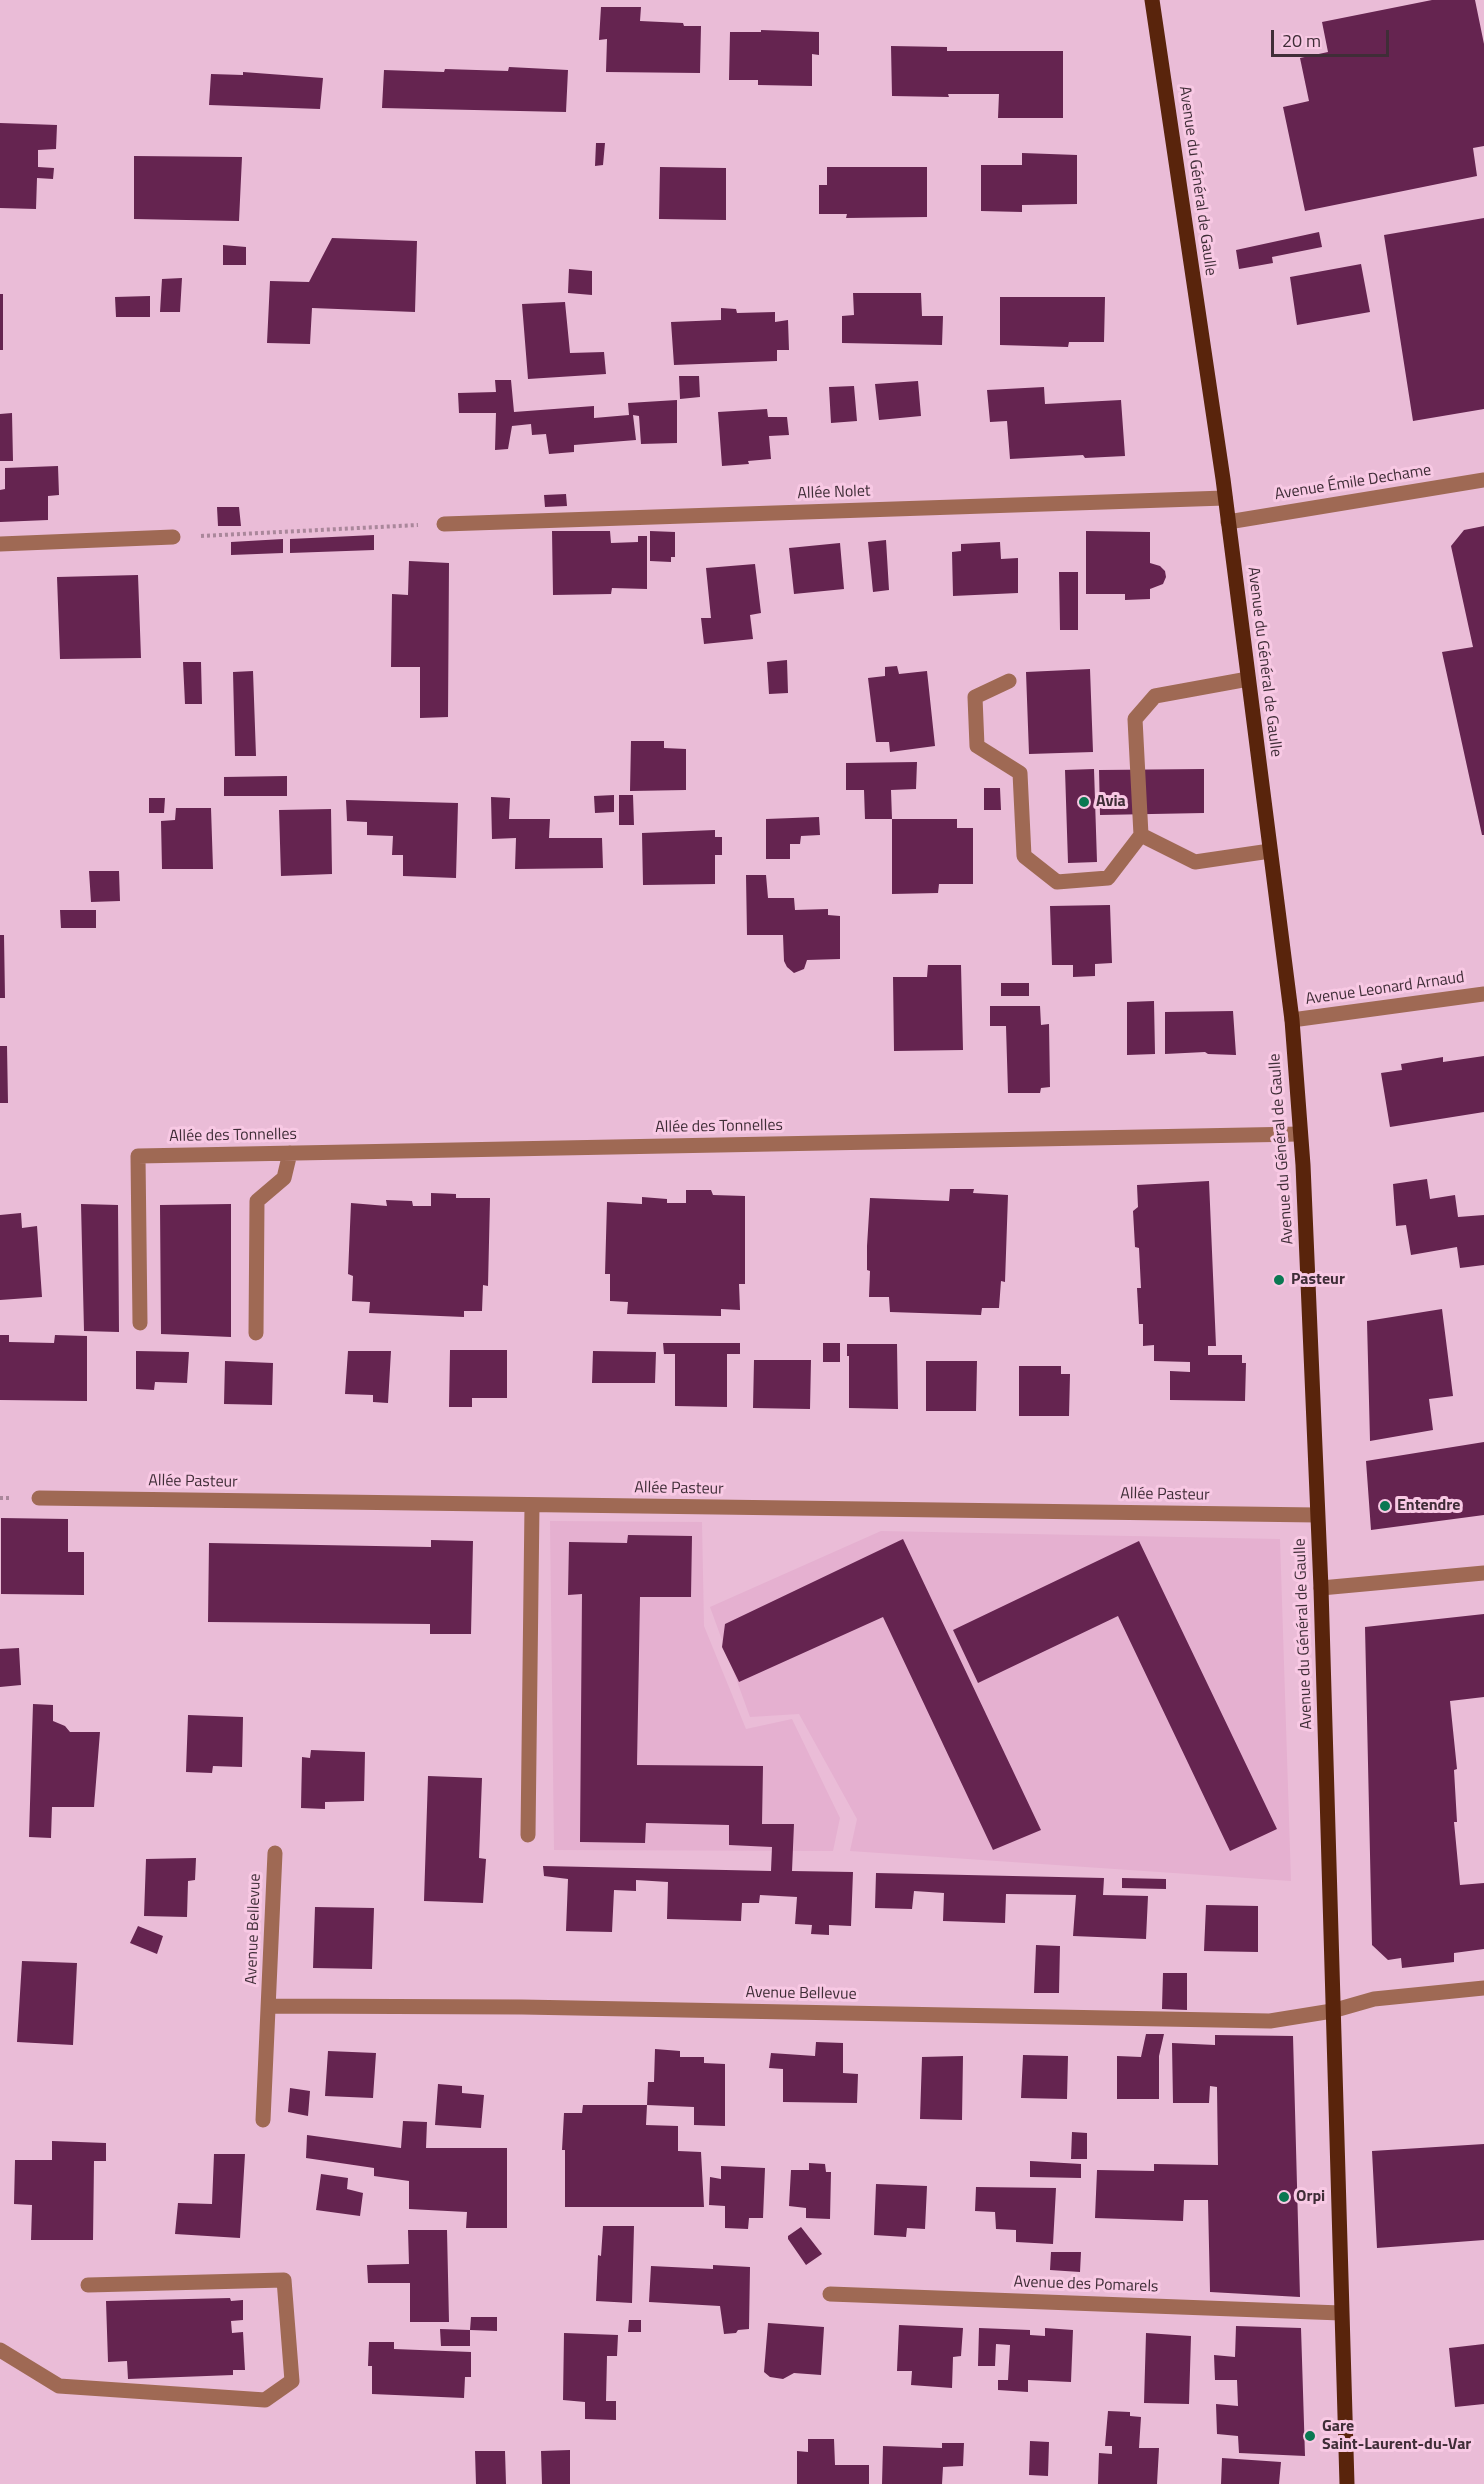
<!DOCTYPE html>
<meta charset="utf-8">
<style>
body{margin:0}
#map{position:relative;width:1484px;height:2484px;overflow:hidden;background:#eabcd7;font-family:"Titillium Web",sans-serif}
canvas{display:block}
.scale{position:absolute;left:1271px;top:30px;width:118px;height:27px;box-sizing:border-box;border:3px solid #3f2d37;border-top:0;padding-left:8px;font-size:18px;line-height:21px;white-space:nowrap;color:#3f2d37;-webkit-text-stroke:4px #f8c9e4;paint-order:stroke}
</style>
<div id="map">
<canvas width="1484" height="2484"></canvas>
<div class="scale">20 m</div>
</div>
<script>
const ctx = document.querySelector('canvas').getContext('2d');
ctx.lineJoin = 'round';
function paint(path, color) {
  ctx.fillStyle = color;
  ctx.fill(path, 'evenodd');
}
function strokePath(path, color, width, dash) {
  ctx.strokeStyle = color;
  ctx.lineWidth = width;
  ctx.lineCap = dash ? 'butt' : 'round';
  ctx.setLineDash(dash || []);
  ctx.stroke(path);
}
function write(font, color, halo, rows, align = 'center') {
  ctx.font = font + ' "Titillium Web",sans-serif';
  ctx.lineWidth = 6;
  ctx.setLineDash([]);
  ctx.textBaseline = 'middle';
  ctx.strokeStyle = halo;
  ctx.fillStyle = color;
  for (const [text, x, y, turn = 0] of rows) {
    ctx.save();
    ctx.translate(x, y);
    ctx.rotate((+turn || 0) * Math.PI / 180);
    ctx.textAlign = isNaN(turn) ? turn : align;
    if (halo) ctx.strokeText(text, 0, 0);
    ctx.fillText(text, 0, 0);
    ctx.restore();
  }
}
paint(new Path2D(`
 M550 1521 702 1522 704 1626 746 1729 792 1719 840 1818 833 1851 554 1850Z
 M881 1531 1280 1539 1291 1881 850 1851 857 1819 799 1714 750 1717 710 1607Z`), '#e5b0d0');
paint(new Path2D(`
 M1432 0H1475L1484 44V146L1473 148 1477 176 1305 211 1283 107 1309 101 1300 58 1328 52 1322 22Z
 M601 7H641L640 21 683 23 684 26H701L700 73 606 72 607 39 599 40Z
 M761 30 819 32V55L812 54V86L758 85V80H729L730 32H761Z
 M891 46 947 47V51H1063V118H998L999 94H948L949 97 892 96Z
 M509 67 568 70 566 112 382 108 384 70 444 72 445 69 508 71Z
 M243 72 323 78 320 109 209 105 211 74 243 75Z
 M0 123 57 125 56 149 38 150V167L54 168 53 179 37 178 36 209 0 208Z
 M596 143H605L603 165 595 166Z
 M1022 153 1077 155V204L1022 205V212L981 211V165H1022Z
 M134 156 242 157 239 221 134 219Z
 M660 167 726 168V220L659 219Z
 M827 167H927V217L846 218 847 214H819V185H827Z
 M1484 218V409L1413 421 1384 235Z
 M1319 232 1322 247 1272 257 1273 263 1239 269 1236 250Z
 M332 238 417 241 415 312 312 308 310 344 267 343 270 281 309 282Z
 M223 245 246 247V265H223Z
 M1361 264 1370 312 1297 325 1290 277Z
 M569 269 592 271V295L568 293Z
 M182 278 180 312H160L162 279Z
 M853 293H921L922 316H943L942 345 842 343V316L854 315Z
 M0 294H3V350H0Z
 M150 296V317H116L115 297Z
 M1000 297H1105L1104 342H1069L1068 347 1000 345Z
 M565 302 570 353 604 352 606 374 528 379 522 304Z
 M721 308 736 309 737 313 775 312V322L788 320 789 350H777V361L674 365 671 322 721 320Z
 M679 376H699L700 397 680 399Z
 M495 380H511L514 412 594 406V418L629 415 628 403 677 400V443L641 444 639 416 633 415 636 440 574 445V452L549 454 546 434 532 435 531 424 512 426 508 449 495 450 496 413H459L458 393 496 392Z
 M918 381 921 416 879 420 875 384Z
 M854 386 857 421 831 423 829 387Z
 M1044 387 1045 404 1121 400 1125 456 1085 458 1083 455 1010 459 1007 421 990 422 987 390Z
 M767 409 768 417H787L789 435 769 436 771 459 748 461 749 464 722 466 718 412Z
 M12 413 13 461H0V414Z
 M58 466 59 495 48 496V520L0 522V490L5 489V468Z
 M566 494 567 506 545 507 544 495Z
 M217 507H239L241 526H218Z
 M1484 526V835H1482L1442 652 1473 647 1451 546 1464 530Z
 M552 531H610L611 543 638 542V536H647V589L612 588 611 594 553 595Z
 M650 531 675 532V557H671V562L650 561Z
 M1086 531 1150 532V563L1160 566 1165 571 1166 577 1163 584 1150 589V599L1125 600V594H1086Z
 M374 535V550L290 553V539Z
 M283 539V553L231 555V542Z
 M886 540 889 590 873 592 868 542Z
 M1000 542 1001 559 1018 558V593L953 596 952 552 961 551V544Z
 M840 543 844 589 794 594 789 548Z
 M409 561 449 563 448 717 420 718V667H391L392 594 408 595Z
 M755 564 761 613 750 615 753 639 704 644 701 618H711L706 568Z
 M1059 572H1078V630H1060Z
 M138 575 141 658 60 659 57 577Z
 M787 660 788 693 769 694 767 662Z
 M183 662H201L202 704H185Z
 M897 666 899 674 927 671 935 746 890 752 889 742H876L868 678 885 676V667Z
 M1090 669 1093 752 1029 754 1026 672Z
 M253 671 256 756H235L233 672Z
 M631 741H664V748L686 749V790L630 791Z
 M917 762 916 789 891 790 892 819H865L864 790H846V763Z
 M1094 769 1097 862 1068 863 1065 770Z
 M1204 769V813L1100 815 1099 770Z
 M287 776V796H224V777Z
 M984 788H1000L1001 810H984Z
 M614 795V812L595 813 594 796Z
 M619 795H633L634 825H619Z
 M491 797 510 798 509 819H550L549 838H602L603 868 515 869 516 838 492 839Z
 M149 798H165L164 813H149Z
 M346 800 458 803 456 878 403 876V855H392L393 836 367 835V822L347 821Z
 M176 808H211L213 869H162L161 821 175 820Z
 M331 809 332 874 281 876 279 810Z
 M819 817 820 835 801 836 800 844H790V859H766V819Z
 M892 819H957V828H973V884H939L938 893 892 894Z
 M715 830V837H722V855H715V884L643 885 642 833Z
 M89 871H119L120 901 91 902Z
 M746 875H766L768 898H794L795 910 828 909V915L840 916V959L807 960 804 969 794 973 787 967 784 961 783 935H747Z
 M1110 905 1112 963 1095 964V976L1073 977V965H1052L1050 906Z
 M60 910H96V928H61Z
 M0 935H4L5 998H0Z
 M928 965H961L963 1050 894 1051 893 977H927Z
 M1001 983H1029V996H1001Z
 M1154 1001 1155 1054 1127 1055V1002Z
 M990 1006H1040L1041 1025 1049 1024 1050 1087 1041 1088 1040 1093H1008L1006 1026H990Z
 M1233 1011 1236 1055 1208 1054 1205 1052 1165 1054V1012Z
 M0 1046H7L8 1103H0Z
 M1484 1056V1112L1390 1127 1381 1073 1402 1070 1401 1064 1443 1057V1062Z
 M1427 1179 1430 1199 1455 1195 1458 1217 1484 1215V1265L1460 1268 1457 1247 1411 1255 1406 1225 1396 1226 1393 1184Z
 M1209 1181 1216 1346H1208V1355H1242V1363H1246L1245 1401 1170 1400V1371L1190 1372V1362L1154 1361V1345L1143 1346V1324H1139L1137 1288H1141L1139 1248 1135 1247 1133 1211 1138 1207 1137 1185Z
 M950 1189H974L973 1193 1008 1195 1005 1282 1001 1281 999 1308H982L981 1315 890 1312 889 1297H869L870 1271 867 1270V1246L870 1198 949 1201Z
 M686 1190H711L713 1195 745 1196V1284H739L740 1310 721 1309V1316L627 1314 628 1302 610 1301V1274H605L607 1202 642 1204V1197L667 1199V1203H686Z
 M431 1193 456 1194V1198H490L488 1286 483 1285 482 1311H464V1317L369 1313 370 1302 352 1301 353 1276 348 1274 351 1203 387 1206 386 1200 412 1201 413 1206H431Z
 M81 1204 118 1205 119 1332 84 1331Z
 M231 1204V1337L161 1334 160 1205Z
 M21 1213 22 1228 37 1226 42 1297 0 1300V1215Z
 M1442 1309 1453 1396 1429 1399 1433 1430 1370 1441 1367 1321Z
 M0 1335H9V1342L54 1343 55 1335 87 1336V1401L0 1400Z
 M663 1343H740V1354H727V1407L675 1406V1354H664Z
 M823 1343H840V1362H823Z
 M847 1344H897L898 1409 849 1408V1356H847Z
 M450 1350H507V1398H472V1407H449Z
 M136 1351 189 1352 187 1383 155 1382 154 1390 136 1389Z
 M348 1351H391L388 1403 373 1402V1395L345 1394Z
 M593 1351 656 1352 655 1383H592Z
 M754 1360H811L810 1409 753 1408Z
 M225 1361 273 1363 272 1405 224 1404Z
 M926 1361H977L976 1411H926Z
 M1019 1366H1061V1374H1070L1069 1416H1019Z
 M1484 1442V1515L1371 1530 1366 1461Z
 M1 1518 68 1519V1552H84V1595L1 1594Z
 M628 1535 692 1536 691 1597H640L637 1765 763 1766 762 1824H794L792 1871 853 1872 851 1926 829 1925V1935L811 1934 812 1925 795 1924 797 1897 760 1895 759 1903H742L741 1921 667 1919 668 1882 636 1880V1891L614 1890 612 1932 566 1931 568 1879 544 1876 543 1866 771 1871 772 1847 729 1845V1825L646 1823 645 1843 580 1842 582 1594 568 1595 569 1542 627 1543Z
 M903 1539 1041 1830 993 1850 883 1617 739 1682 722 1647 725 1624Z
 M431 1540 473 1541 471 1634H430V1624L208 1622 209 1543 431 1547Z
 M1139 1541 1277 1829 1230 1851 1118 1616 978 1683 953 1630Z
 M1484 1614V1697L1450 1701 1457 1769 1454 1770 1457 1822H1454L1460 1885 1484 1883V1949L1454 1953V1962L1402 1968 1401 1958 1388 1960 1372 1945 1365 1627Z
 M19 1648 21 1685 0 1687V1649Z
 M33 1704 53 1705V1721L65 1726 70 1732H100L94 1807H52L51 1838 29 1837Z
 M188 1715 243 1717 242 1767 213 1766 212 1773 186 1772Z
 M311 1750 365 1752 364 1801 325 1802V1809L301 1808 302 1757 310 1758Z
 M428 1776 482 1778 479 1858 486 1859 483 1903 424 1901Z
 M196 1858 195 1880 188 1881 187 1917 144 1916 146 1859Z
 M876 1873 1104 1878 1103 1895 1148 1896 1146 1939 1073 1936 1076 1895 1006 1894 1005 1923 943 1921 944 1893 914 1891 912 1909 875 1908Z
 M1122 1878 1166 1879V1889L1122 1888Z
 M1206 1905 1258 1906V1952L1204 1951Z
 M315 1907 374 1908 372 1969 313 1968Z
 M138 1926 163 1936 157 1954 130 1943Z
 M1036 1945 1060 1946 1059 1993H1034Z
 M22 1961 77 1963 73 2045 17 2042Z
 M1163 1973H1187V2010L1162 2009Z
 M1146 2034H1164L1159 2056V2099H1117V2056L1141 2057Z
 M1215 2035 1293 2036 1300 2297 1210 2292 1208 2200H1184L1183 2221 1095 2218 1097 2170 1154 2171V2164L1218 2165 1217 2087 1210 2086 1209 2103H1173L1172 2043 1215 2045Z
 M816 2042 843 2043V2073L858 2074 857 2103 783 2102V2069L769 2068 771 2053 815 2056Z
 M655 2049 680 2051V2057H704V2063L725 2064V2126L694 2125V2107L647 2105 648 2082H654Z
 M328 2051 376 2053 373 2098 325 2096Z
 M1023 2055 1068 2056 1067 2099 1021 2098Z
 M963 2056 962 2120 920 2119 922 2057Z
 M438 2084 462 2086V2093L484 2095 481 2128 435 2125Z
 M290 2088 310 2091 308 2116 288 2112Z
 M583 2105H647L646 2125 678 2126V2151L701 2152 704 2207H565V2150H562L564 2113H582Z
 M403 2121 427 2122 426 2148H507V2228H466L467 2212 409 2209V2181L374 2176V2168L306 2158 307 2135 401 2148Z
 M1072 2132 1087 2133V2159H1071Z
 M52 2141 106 2143V2161H94L93 2240H31L32 2205 14 2204 15 2160H52Z
 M1484 2144V2240L1377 2248 1372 2151Z
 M214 2154H245L240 2238 175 2234 178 2203 212 2204Z
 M1030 2161 1081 2164V2178L1030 2177Z
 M809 2163 825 2164 826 2172H831L830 2219 806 2218V2208L789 2206 791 2170H809Z
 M721 2166 765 2168 763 2218H749L748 2229 725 2228V2206L709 2205 710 2177 721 2179Z
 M321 2174 348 2178 347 2189 363 2193 360 2216 316 2210Z
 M876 2184 927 2186 925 2229 907 2228 906 2237 874 2235Z
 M976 2187 1056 2188 1053 2244 1016 2242V2230L996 2229 995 2212 975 2211Z
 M603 2226H634L632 2303 596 2301 598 2255 601 2256Z
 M801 2227 822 2254 806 2265 788 2239V2236Z
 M408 2230H447L449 2322H410V2283H368L367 2265 409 2264Z
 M1051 2252H1081L1080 2272 1050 2270Z
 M713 2265 750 2267 749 2329 738 2330 736 2333 724 2334 720 2306 649 2302 651 2266 713 2269Z
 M230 2298 231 2301 243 2300V2320L231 2321 232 2333 243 2332 245 2370H233V2375L128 2379 127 2361 108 2362 106 2301Z
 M471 2317H497V2331L470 2330Z
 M629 2320H641V2332H628Z
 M768 2323 824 2327 821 2375 794 2373 783 2379 770 2377 764 2372Z
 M899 2325 963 2328 961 2356 953 2357 952 2388 911 2385 912 2371H897Z
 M1236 2326 1301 2328 1305 2456 1239 2453 1238 2436 1217 2434 1216 2404 1238 2406 1237 2380H1215L1214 2355 1235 2357Z
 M979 2328 1030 2330V2335L1045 2336V2328L1073 2330 1071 2382 1028 2380V2392L998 2390V2380H1008L1010 2345 996 2344 995 2366H978Z
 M440 2329 470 2330V2346H441Z
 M564 2333 618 2335 617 2356H607L606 2401H616V2420L585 2419V2402L563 2400Z
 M1146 2333 1191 2336 1189 2404 1144 2403Z
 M369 2342H394V2349L471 2352V2377H465L464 2398 372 2394V2366H368Z
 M1484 2344V2404L1455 2407 1449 2348Z
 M1108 2411 1130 2412V2416L1141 2417 1139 2448H1159L1157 2484H1098L1099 2453 1112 2454V2446H1105Z
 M808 2439H834L835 2465H869V2484H797V2451L808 2452Z
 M1030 2441 1049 2442 1048 2476 1029 2475Z
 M942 2443H964L963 2466 943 2467 942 2484H882L883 2446 942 2448Z
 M570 2450V2484H542L541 2451Z
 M475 2451H505L506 2484H476Z
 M1222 2458 1281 2462 1279 2484H1221Z`), '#652450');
strokePath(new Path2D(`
 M201 536 418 525
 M0 1498H12`), '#aa879b', 4, [3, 3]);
strokePath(new Path2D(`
 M1228 522 1484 480
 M444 524 1225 498
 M0 544 173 537
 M1248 679 1155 696 1135 719 1141 835 1195 862 1270 851
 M1009 681 975 697 977 746 1020 773 1024 856 1057 882 1108 878 1141 835
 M1292 1020 1484 994
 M140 1323 138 1156 1300 1134
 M256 1333 257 1201 284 1178 290 1153
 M39 1498 1317 1515
 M1321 1588 1484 1573
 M528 1835 532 1505
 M269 2006 522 2007 1270 2021 1332 2011 1374 1999 1484 1988
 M263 2120 275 1853
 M830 2294 1341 2313
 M0 2350 59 2386 265 2400 292 2381 284 2280 88 2285`), '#9f6954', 15);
strokePath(new Path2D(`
 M1152 0 1223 479 1292 1020 1303 1165 1321 1588 1347 2484`), '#59240c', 15);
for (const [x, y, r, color] of [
 [1084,802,6,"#0a7852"],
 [1279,1280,6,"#0a7852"],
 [1385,1506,6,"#0a7852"],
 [1284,2197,6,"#0a7852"],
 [1310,2436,6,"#0a7852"]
]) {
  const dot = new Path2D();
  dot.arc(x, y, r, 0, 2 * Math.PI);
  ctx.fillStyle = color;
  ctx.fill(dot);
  strokePath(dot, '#f8c9e4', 2);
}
write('16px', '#3f2d37', '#f8c9e4', [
 ["Avenue du Général de Gaulle",1197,181,82],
 ["Avenue Émile Dechame",1353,483,-9],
 ["Allée Nolet",834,493,-2],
 ["Avenue du Général de Gaulle",1264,662,83],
 ["Avenue Leonard Arnaud",1385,989,-8],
 ["Allée des Tonnelles",719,1127,-1],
 ["Allée des Tonnelles",233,1136,-1],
 ["Avenue du Général de Gaulle",1282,1149,-94],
 ["Allée Pasteur",193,1482,1],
 ["Allée Pasteur",679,1489,1],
 ["Allée Pasteur",1165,1495,1],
 ["Avenue du Général de Gaulle",1304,1634,-92],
 ["Avenue Bellevue",254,1929,-88],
 ["Avenue Bellevue",801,1994,1],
 ["Avenue des Pomarels",1086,2285,2]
]);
write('bold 16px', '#3f2d37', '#f8c9e4', [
 ["Avia",1096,802],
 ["Pasteur",1291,1280],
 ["Entendre",1397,1506],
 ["Orpi",1296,2197],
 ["Gare",1322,2427],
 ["Saint-Laurent-du-Var",1322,2445]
], 'left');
</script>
